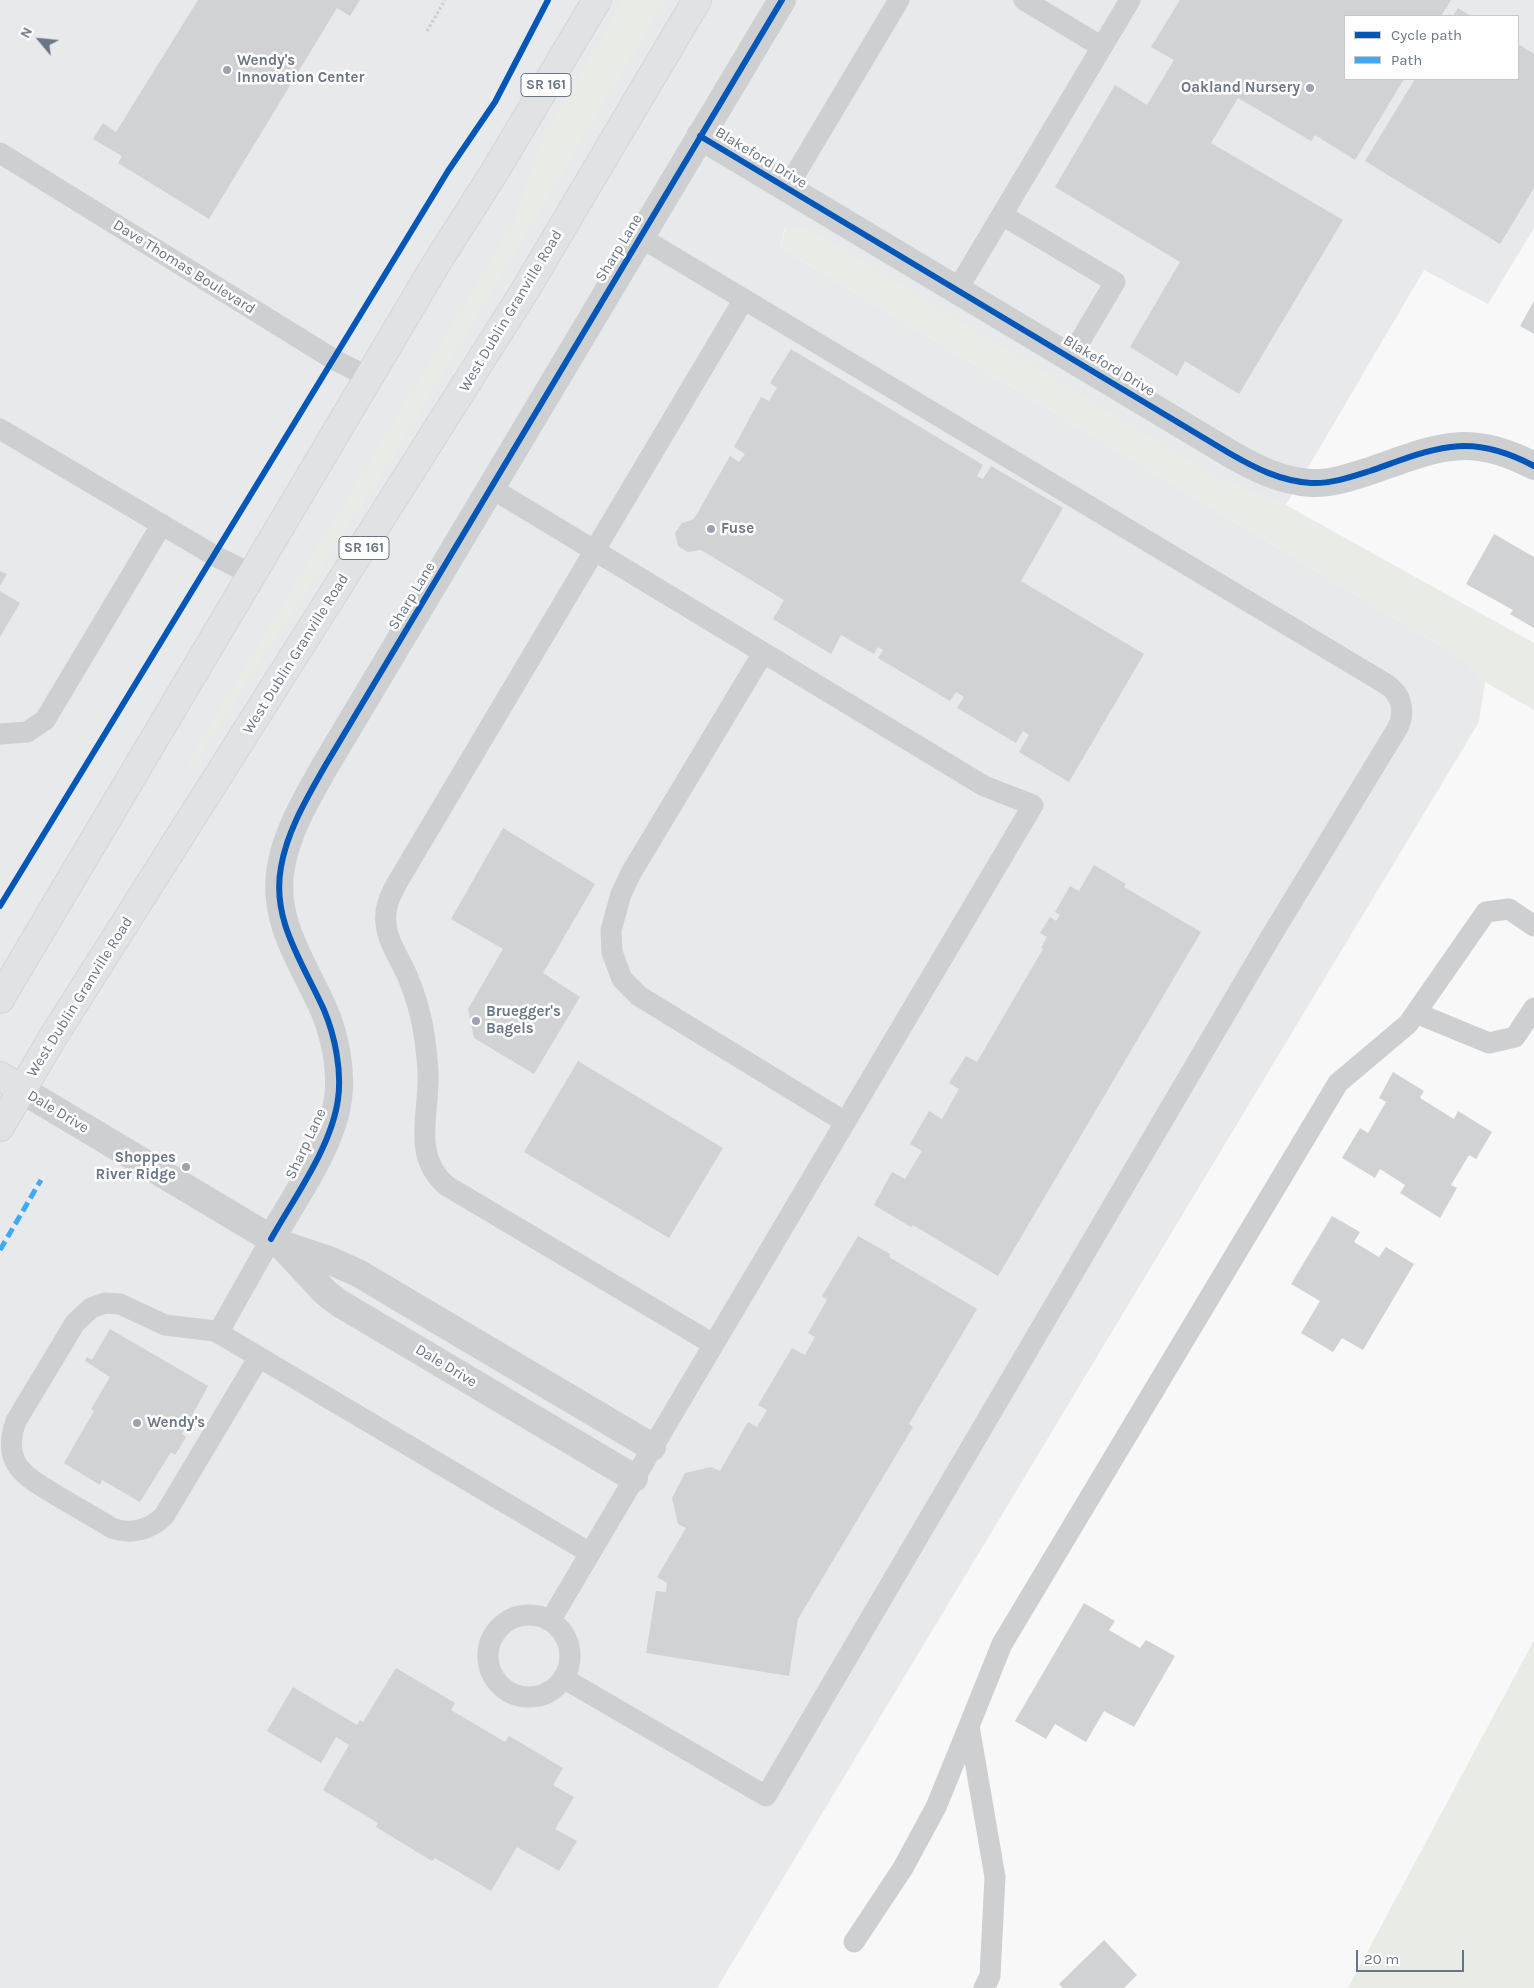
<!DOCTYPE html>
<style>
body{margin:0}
#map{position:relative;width:1534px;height:1988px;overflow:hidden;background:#f8f8f8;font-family:Karla,sans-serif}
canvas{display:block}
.legend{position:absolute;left:1344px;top:15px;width:175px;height:65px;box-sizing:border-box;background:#fff;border:1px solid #c3c8cf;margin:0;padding:6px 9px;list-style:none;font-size:15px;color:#6a7586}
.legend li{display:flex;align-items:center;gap:10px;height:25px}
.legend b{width:25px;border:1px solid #c3c8cf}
.north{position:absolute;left:15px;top:15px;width:50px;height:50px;-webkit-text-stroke:4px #fff;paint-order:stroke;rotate:298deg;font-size:14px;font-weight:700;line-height:20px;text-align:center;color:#6a7586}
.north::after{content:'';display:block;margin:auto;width:18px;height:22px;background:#6a7586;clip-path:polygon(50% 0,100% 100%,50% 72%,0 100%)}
.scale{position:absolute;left:1356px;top:1950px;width:108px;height:22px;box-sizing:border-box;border:2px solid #6a7586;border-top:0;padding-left:6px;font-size:15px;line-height:18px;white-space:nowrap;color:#6a7586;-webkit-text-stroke:4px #fff;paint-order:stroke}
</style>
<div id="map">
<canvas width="1534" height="1988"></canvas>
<ul class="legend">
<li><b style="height:6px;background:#0057b8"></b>Cycle path</li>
<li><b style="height:6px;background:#3fa9f5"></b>Path</li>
</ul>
<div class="north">N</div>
<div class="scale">20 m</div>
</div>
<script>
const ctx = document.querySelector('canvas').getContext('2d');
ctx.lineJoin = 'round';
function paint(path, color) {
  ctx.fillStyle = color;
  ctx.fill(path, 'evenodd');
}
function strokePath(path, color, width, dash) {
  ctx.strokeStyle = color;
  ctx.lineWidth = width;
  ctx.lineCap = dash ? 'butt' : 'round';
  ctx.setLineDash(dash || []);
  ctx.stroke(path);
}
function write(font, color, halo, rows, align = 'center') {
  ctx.font = font + ' Karla,sans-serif';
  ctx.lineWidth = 5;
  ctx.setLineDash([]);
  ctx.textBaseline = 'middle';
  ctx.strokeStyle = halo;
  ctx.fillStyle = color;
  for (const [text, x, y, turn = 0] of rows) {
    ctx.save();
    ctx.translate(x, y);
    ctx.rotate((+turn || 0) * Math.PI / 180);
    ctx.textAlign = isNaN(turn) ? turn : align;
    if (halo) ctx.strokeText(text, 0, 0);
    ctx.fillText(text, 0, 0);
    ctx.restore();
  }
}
paint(new Path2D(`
 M0 0H1534V228L1488 304 1424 270 1286 505 1221 480 785 228 780 247 1466 661 1485 682 1479 722 717 1988H0ZM1345 16H1518V79H1345Z`), '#e8e9ea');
paint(new Path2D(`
 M623 0H666L385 470 191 769 186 765 514 221 544 134Z
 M806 226 1221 480 1286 505 1534 643V710L1485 682 1466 661 780 247 786 228Z
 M1534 1640V1988H1348Z`), '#e8ebe6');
paint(new Path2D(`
 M198 0H360L350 16 337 8 209 219 118 163 122 156 93 139 103 123 116 132Z
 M1180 0H1451L1441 16H1345V79H1404L1355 160 1315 135 1311 141 1238 98 1211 143 1343 220 1239 394 1185 361 1177 376 1130 347 1180 262 1055 187 1115 85 1147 105 1174 60 1151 47Z
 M1458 8 1471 16H1453Z
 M1518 44 1534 54V188L1500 244 1365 161 1415 79H1518Z
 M1534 301V334L1520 326Z
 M791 349 983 465 977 476 983 479 991 466 1063 508 1021 581 1144 654 1069 782 1019 752 1029 735 1023 731 1016 743 957 708 964 697 956 692 950 701 878 658 883 650 878 647 874 654 841 635 831 654 773 619 784 600 701 550 688 552 678 546 675 533 682 523 694 519 730 456 739 462 745 454 734 447 761 397 769 401 777 388 770 383Z
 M1494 534 1534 557V628L1510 614 1513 610 1466 584Z
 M0 571 7 574 0 586Z
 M0 591 20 603 0 637Z
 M503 828 595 884 543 973 580 997 534 1074 474 1038 468 1009 503 949 451 919Z
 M1094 865 1126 884 1124 887 1201 932 998 1276 913 1225 911 1227 874 1205 892 1172 905 1179 922 1151 910 1144 929 1111 942 1119 959 1089 949 1083 966 1056 977 1062 1043 949 1041 948 1047 937 1040 933 1050 917 1056 921 1060 915 1055 912 1070 886 1079 891Z
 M578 1061 723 1148 669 1238 524 1152Z
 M1393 1072 1424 1091 1420 1098 1454 1119 1458 1111 1492 1132 1476 1159 1469 1155 1451 1185 1457 1188 1440 1218 1400 1193 1405 1185 1380 1169 1375 1178 1342 1158 1360 1128 1368 1133 1386 1102 1379 1098Z
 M1332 1216 1360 1232 1354 1242 1379 1257 1386 1247 1414 1264 1363 1350 1342 1338 1333 1352 1301 1333 1320 1301 1291 1284Z
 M858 1236 890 1254 889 1257 977 1309 909 1424 913 1427 798 1619 789 1676 646 1653 656 1591 666 1592 667 1583 657 1577 686 1528 678 1524 672 1498 685 1473 711 1467 720 1471 748 1422 757 1427 767 1410 758 1405 792 1348 805 1355 815 1337 808 1333 827 1300 822 1296Z
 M110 1329 208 1386 182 1434 186 1437 175 1455 171 1452 140 1502 102 1480 100 1485 64 1463 94 1411 91 1409 110 1377 85 1361 87 1357 92 1360Z
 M1084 1603 1115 1621 1109 1630 1140 1648 1146 1640 1175 1656 1134 1727 1104 1711 1086 1742 1055 1724 1046 1739 1015 1721Z
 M396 1668 455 1703 451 1710 505 1742 509 1736 563 1768 553 1785 574 1797 555 1829 577 1841 559 1871 517 1847 491 1891 435 1858 432 1861 376 1827 378 1823 323 1790 349 1745 336 1737 321 1763 267 1731 293 1687 357 1725 360 1720 363 1722Z
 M1104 1940 1137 1975 1124 1988H1063L1059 1984Z`), '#d0d2d3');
const secondary = new Path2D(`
 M0 1076 22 1090`);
const primary = new Path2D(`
 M0 999 436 264 495 171 597 0
 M0 1127 53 1037 524 292 697 0`);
strokePath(secondary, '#d4d5d6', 30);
strokePath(primary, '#d4d5d6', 30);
strokePath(new Path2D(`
 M427 31 445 0`), '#cccdce', 3, [2.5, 2.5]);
strokePath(new Path2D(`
 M1024 0 1102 47
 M0 153 333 359 370 378
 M787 188 899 0
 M1002 215 1115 282 1070 358
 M957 290 1130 0
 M0 429 215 556 253 575
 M491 488 984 786 1033 805 550 1621
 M763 653 631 873 621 894 611 930 612 952 622 979 639 996 845 1122
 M0 734 27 732 45 720 162 524
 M1416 1013 1489 1043 1515 1037 1534 1008
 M218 1333 271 1239
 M713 1344 447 1186C414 1158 427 1121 428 1083 429 1066 426 1050 424 1034 421 1013 415 994 407 975 400 959 387 941 386 923 384 908 390 896 397 883L744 299
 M259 1357 164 1516C150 1530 131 1535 112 1528 95 1518 78 1508 61 1498 28 1478 0 1466 16 1421L75 1323 91 1308 105 1303 120 1304 165 1325 215 1331 590 1553
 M488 1656a41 41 0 1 1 82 0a41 41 0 1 1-82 0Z
 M563 1678 766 1796 1270 938 1397 729C1406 713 1402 694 1386 684L640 237
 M854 1942 903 1868 936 1807 969 1726
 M984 1988 990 1976 995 1877 969 1726 1002 1644 1338 1083 1408 1024 1486 912 1509 909 1534 926`), '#cecfd1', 21);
strokePath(new Path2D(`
 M700 136 1229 453C1255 468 1280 481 1311 483 1331 484 1351 477 1370 471 1436 448 1468 431 1534 466
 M22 1090 280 1244 326 1293 339 1303 634 1478
 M271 1239C294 1198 332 1146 338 1099 342 1071 335 1036 324 1010 303 963 271 920 281 867 287 831 307 798 325 766L782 0
 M281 1244 329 1260 358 1273 652 1447`), '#cecfd1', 28);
strokePath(secondary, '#e1e2e3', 28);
strokePath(primary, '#e1e2e3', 28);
strokePath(new Path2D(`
 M0 1250 41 1180`), '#3fa9f5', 5, [10, 5]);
strokePath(new Path2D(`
 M700 136 1229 453C1255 468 1280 481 1311 483 1331 484 1351 477 1370 471 1436 448 1468 431 1534 466
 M0 906 448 171 495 102 548 0
 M271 1239C294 1198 332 1146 338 1099 342 1071 335 1036 324 1010 303 963 271 920 281 867 287 831 307 798 325 766L782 0`), '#0057b8', 6);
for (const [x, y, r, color] of [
 [227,70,5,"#9ca3ae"],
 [1310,88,5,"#9ca3ae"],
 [711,529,5,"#9ca3ae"],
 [476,1021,5,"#9ca3ae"],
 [186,1167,5,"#9ca3ae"],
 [137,1423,5,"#9ca3ae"]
]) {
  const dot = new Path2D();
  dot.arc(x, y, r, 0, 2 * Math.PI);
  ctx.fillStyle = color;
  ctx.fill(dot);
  strokePath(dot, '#fff', 2);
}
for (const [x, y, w] of [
 [546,85,50],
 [364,548,50]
]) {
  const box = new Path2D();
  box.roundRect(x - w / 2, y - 11.5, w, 23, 4);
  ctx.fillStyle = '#fff';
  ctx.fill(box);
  strokePath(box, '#6a7586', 1);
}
write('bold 14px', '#6a7586', null, [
 ["SR 161",546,85],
 ["SR 161",364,548]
]);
write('bold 15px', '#6a7586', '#fff', [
 ["Wendy's",237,61],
 ["Innovation Center",237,78],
 ["Oakland Nursery",1300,88,"right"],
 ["Fuse",721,529],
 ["Bruegger's",486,1012],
 ["Bagels",486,1029],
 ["Shoppes",176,1158,"right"],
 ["River Ridge",176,1175,"right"],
 ["Wendy's",147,1423]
], 'left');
write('15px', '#6a7586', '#fff', [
 ["Blakeford Drive",761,158,31],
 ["Sharp Lane",619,248,-59],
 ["Dave Thomas Boulevard",184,267,32],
 ["West Dublin Granville Road",511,311,-59],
 ["Blakeford Drive",1109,366,31],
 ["Sharp Lane",412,596,-59],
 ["West Dublin Granville Road",296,654,-58],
 ["West Dublin Granville Road",80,997,-58],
 ["Dale Drive",58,1112,31],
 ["Sharp Lane",306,1144,-65],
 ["Dale Drive",446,1366,31]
]);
</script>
